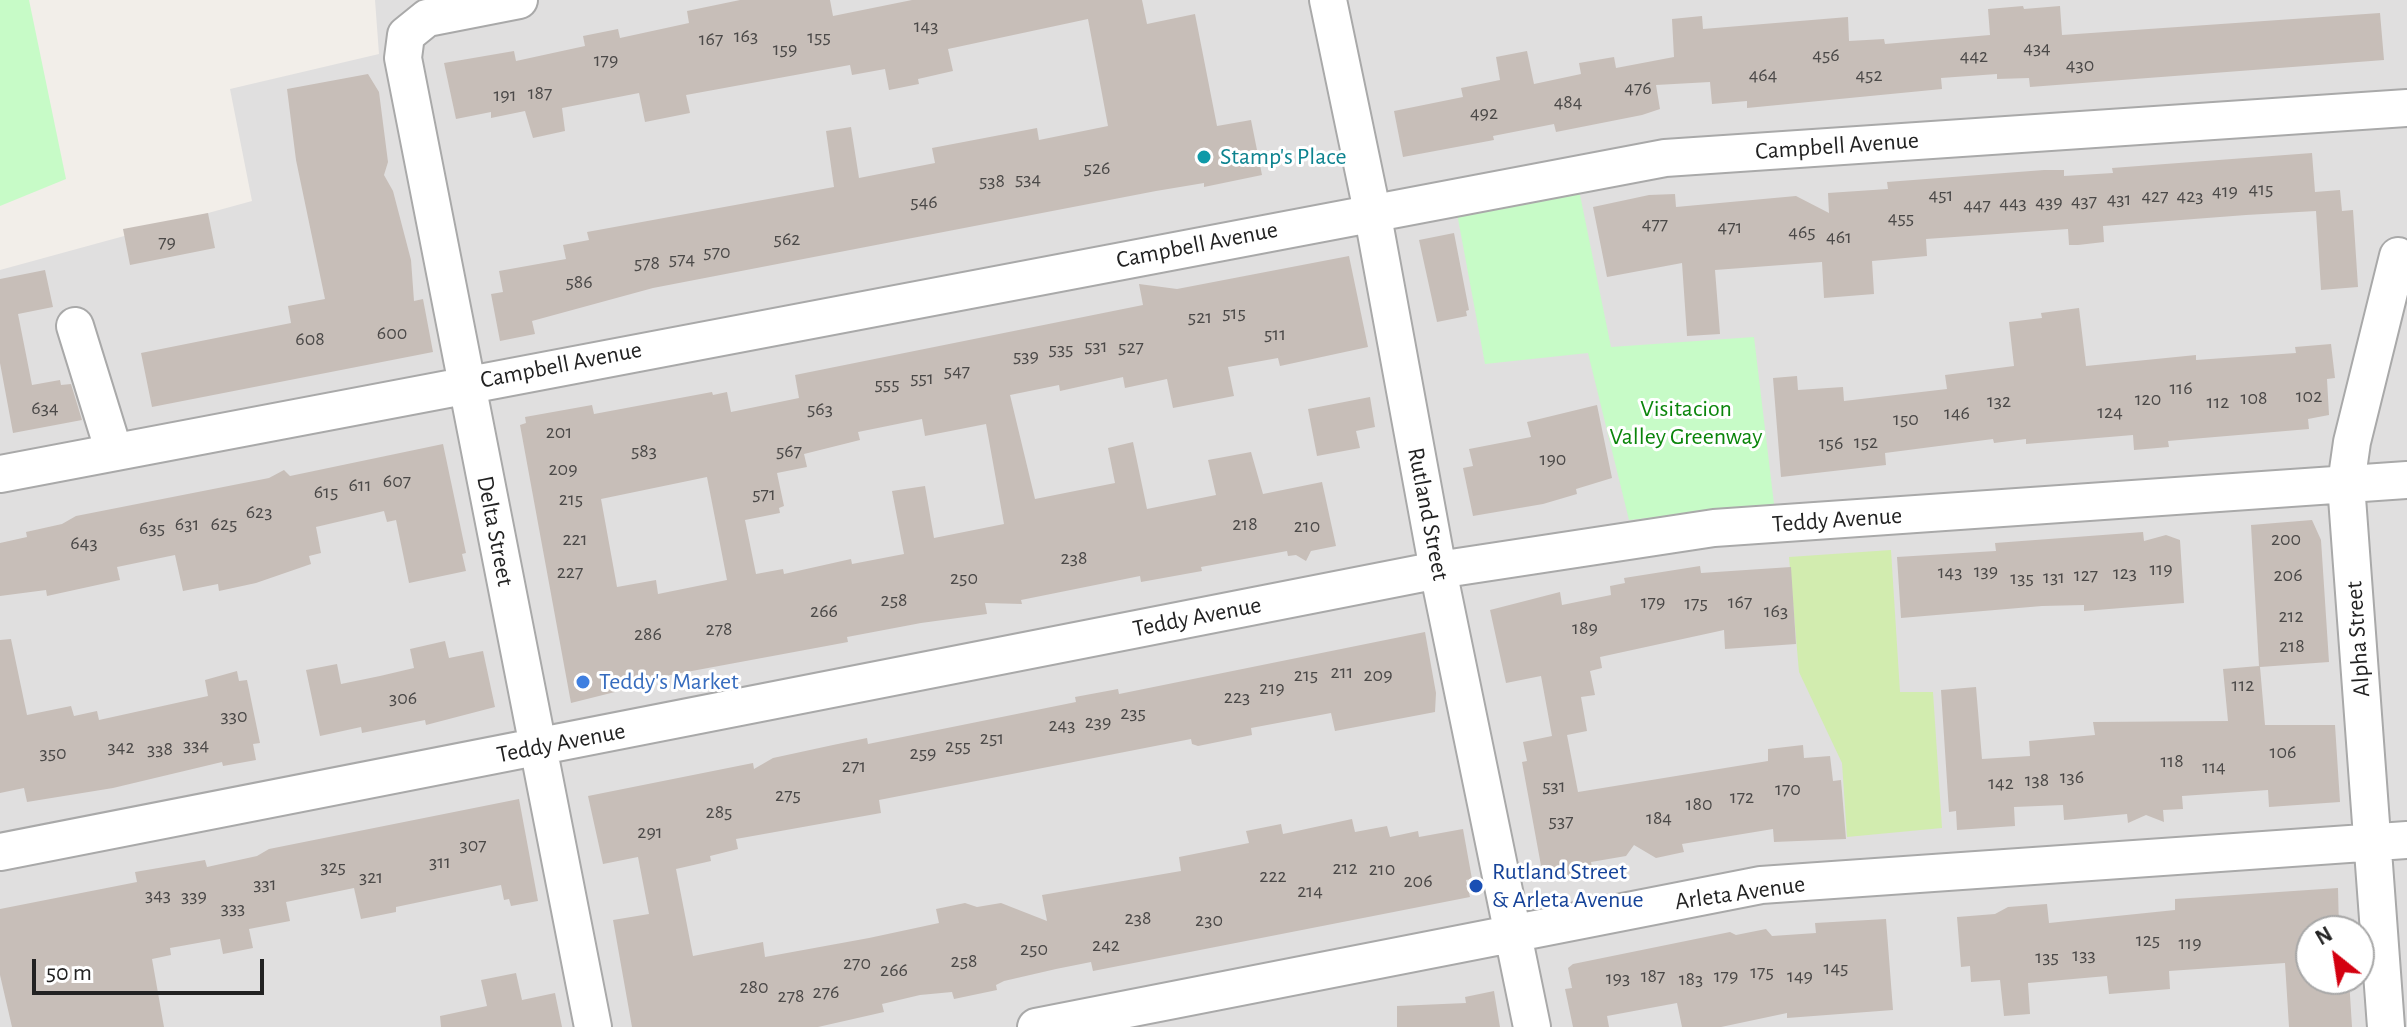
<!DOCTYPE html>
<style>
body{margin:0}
#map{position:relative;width:2407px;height:1027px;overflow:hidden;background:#f2eee9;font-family:"Alegreya Sans",sans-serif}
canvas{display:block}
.north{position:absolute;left:2295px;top:915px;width:80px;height:80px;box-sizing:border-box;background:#fff;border:2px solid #a7a7a7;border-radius:50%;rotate:330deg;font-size:22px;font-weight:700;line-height:32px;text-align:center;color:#222}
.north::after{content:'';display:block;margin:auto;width:28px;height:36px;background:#d40010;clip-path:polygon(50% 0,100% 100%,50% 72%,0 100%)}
.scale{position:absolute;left:32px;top:959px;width:232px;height:36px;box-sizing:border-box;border:4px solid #222;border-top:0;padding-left:10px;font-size:24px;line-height:28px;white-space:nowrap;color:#222;-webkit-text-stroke:6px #fff;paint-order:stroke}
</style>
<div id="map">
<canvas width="2407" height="1027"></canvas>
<div class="north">N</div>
<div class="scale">50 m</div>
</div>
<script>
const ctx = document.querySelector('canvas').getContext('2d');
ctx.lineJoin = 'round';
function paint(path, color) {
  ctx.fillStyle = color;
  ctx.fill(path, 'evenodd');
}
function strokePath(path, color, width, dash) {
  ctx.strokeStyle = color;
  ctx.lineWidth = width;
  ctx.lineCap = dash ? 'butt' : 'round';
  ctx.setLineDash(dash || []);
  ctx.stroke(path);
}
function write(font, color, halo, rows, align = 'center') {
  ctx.font = font + ' "Alegreya Sans",sans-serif';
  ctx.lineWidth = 6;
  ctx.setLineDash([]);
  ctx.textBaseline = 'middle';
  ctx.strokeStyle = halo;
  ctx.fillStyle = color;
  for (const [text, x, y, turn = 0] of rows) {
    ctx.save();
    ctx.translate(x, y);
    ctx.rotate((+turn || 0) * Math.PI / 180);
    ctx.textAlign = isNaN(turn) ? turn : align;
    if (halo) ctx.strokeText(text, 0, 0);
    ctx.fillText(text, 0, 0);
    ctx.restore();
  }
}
paint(new Path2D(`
 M375 0H2407V1027H0V270L252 201 230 89 379 54ZM2311 931H2359V979H2311Z`), '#e0dfdf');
paint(new Path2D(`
 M1891 550 1900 692H1933L1942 828 1847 837 1842 763 1799 672 1789 557Z`), '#d2ecaf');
paint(new Path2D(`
 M0 0H29L66 179 0 206Z
 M1578 185 1611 347 1754 337 1774 504 1629 520 1588 353 1485 364 1456 208Z`), '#c7fbc7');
paint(new Path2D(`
 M740 0H830L833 16 912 0H1142L1147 24 1195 14 1217 126 1251 120 1262 175 1204 187V183L1156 191 653 288 532 321 535 334 500 341 491 294 503 292 499 271 566 259 563 245 589 240 587 232 834 187 826 131 851 127 859 178 935 163 932 148 1037 128 1039 140 1108 126 1088 19 948 49 953 71 918 79 919 84 889 90 885 69 852 75 850 65 686 95 690 113 645 122 639 93 562 108 565 131 533 138 525 111 491 118V112L456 119 444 63 514 51 516 61 585 46 583 36 618 29 620 38 689 23 687 11Z
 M2023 6 2024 9 2060 6 2062 35 2380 13 2384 60 2030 87 2029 78 1997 79V74L1941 78 1942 89 1747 108V101L1712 104 1710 82 1656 85 1660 109 1642 115 1556 132 1554 124 1493 136 1494 140 1403 157 1394 111 1463 97 1461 88 1500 80 1496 57 1527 51 1534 84 1581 74 1579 63 1614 57 1616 68 1674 57 1672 19 1702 16 1703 29 1848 17 1849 41 1884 39 1885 44 1990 35 1988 9Z
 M368 74 379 92 388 162 384 175 393 191 411 260 414 301 423 299 433 352 152 407 141 353 291 323 288 306 325 299 296 160 287 89Z
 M2312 153 2315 192 2340 190 2342 211 2353 210 2358 287 2321 290 2316 211 2246 215 2103 226 2104 242 2078 245H2069L2068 229 1926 239 1927 256 1872 261 1874 294 1824 298 1822 262 1715 270 1720 334 1687 336 1682 263 1607 277 1593 207 1649 195 1675 194 1676 207 1796 196 1829 213 1828 193 1888 189 1887 182 2044 170H2064V176L2113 173 2112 168Z
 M208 213 215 248 130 265 123 229Z
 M1454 233 1469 310 1466 311 1467 316 1437 322 1419 240Z
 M1349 256 1368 347 1280 366 1278 358 1228 367 1234 396 1173 408 1167 379 1125 388 1123 377 1060 391 1059 385 1010 395 1035 499 1115 483 1108 448 1133 442 1147 509 1216 495 1208 460 1251 452 1263 494 1322 482 1336 546 1311 551 1306 561 1296 555 1288 556 1287 551 1201 567 1202 571 1141 582 1140 576 1021 600 1022 604 985 603 987 614 921 623 847 637 848 642 638 681 639 686 571 703 520 425 526 423 525 417 592 405 594 414 712 392 713 395 727 392 731 412 799 398 795 375 1143 305 1139 284 1177 289ZM922 419 925 436 986 424 1004 524 934 538 925 486 892 491 904 554 852 564 851 559 784 574 783 569 756 574 745 520 780 513 779 508 784 506 777 473 807 467 804 454 860 440 858 432ZM707 477 727 580 658 594 656 580 617 587 601 499Z
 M45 270 53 307 18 314 32 385 60 380 61 385 71 384 82 420 13 433 0 363V279Z
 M2079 308 2086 366 2196 355V360L2296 353 2295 347 2331 344 2335 378 2327 379 2329 415 2308 419 2309 429 2168 441 2169 447 2134 450 2133 435 2026 444V439L1994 443 1993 439 1885 453 1886 465 1781 477 1773 378 1797 376 1798 390 1843 387 1844 401 1947 389 1945 375 2014 366 2009 322 2042 318 2041 313Z
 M1370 397 1375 427 1356 431 1360 448 1317 456 1308 409Z
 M1597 405 1612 478 1576 489 1577 494 1543 504 1473 516 1463 468 1473 466 1469 449 1531 437 1527 422Z
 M443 444 466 553 462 554 466 571 409 583 396 520 387 522 384 511 316 527 321 553 309 556 311 564 256 583 219 591 218 584 183 591 175 555 117 567 120 580 47 596 46 590 0 596V543L27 537 26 532 62 524 76 516 269 478 284 470 290 476Z
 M2312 520 2321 540 2329 662 2260 667 2265 725H2335L2340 802 2269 807 2268 790 2182 796 2183 809 2163 810 2164 822 2146 815 2128 823 2127 814 2064 820 2063 805 2014 807 2015 826 1957 830 1956 811 1949 812 1941 690 1976 687 1982 759 2030 756 2029 741 2095 735 2093 722 2228 721 2223 669 2259 666 2251 525Z
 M2143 532 2144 541 2166 535 2180 540 2184 603 2084 611V605L2042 606 1901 618 1897 557 1996 551 1995 543Z
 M1700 566 1701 573 1791 567 1796 644 1725 649 1724 630 1600 657 1602 668 1590 671 1595 695 1581 697 1587 731 1567 735 1578 792 1768 761V749L1803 745 1804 758 1830 756 1833 781 1841 780 1846 839 1774 842 1773 829 1682 844 1684 852 1656 858 1634 845 1626 856 1591 862 1593 872 1544 882 1522 762 1527 761 1523 742 1552 736 1541 676 1506 683 1490 610 1560 592 1562 605 1611 595 1610 586 1625 583 1624 578Z
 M1425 632 1436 693 1435 712 1335 731 1331 713 1251 728 1252 735 1198 746 1192 744 1191 739 879 800 881 813 736 839 738 849 710 856 711 861 676 869 693 956 763 942 765 957 869 938 939 923 936 909 965 903 977 907 1001 903 1047 921 1042 895 1181 871 1179 857 1249 843 1246 831 1281 824 1283 834 1352 819 1355 832 1387 826 1390 837 1418 831 1419 837 1463 829 1472 879 1466 880 1470 897 1093 971 1091 962 1056 969 1004 981 996 985 997 990 954 999 952 992 920 995 882 1004 884 1012 818 1027H632L613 920 649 914 638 857 603 864 588 796 753 763 754 769 773 758 833 745 867 738 868 744 1076 702 1075 697 1118 689 1119 694Z
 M11 639 27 715 71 706 74 716 97 711 99 720 208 696 205 680 237 671 239 681 247 680 260 743 253 744 256 760 223 766 222 762 113 788 27 802 24 788 0 793V640Z
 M445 641 449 658 483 651 495 707 426 725 425 720 362 733 361 727 320 736 306 670 337 664 341 684 380 676 414 668 410 649Z
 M519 799 538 901 511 906 509 899 504 900 501 885 396 907V912L361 919 354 888 286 902 290 921 249 929 253 948 223 954 220 939 170 948 171 955 152 959 164 1027H12L0 975V909L137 882 135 872 205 860 207 867 257 856 269 849Z
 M2338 888 2339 931H2311V979H2349L2352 1027H2289L2285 963 2169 971 2170 989 2146 991 2109 994 2107 976 2028 983 2030 1014 2004 1016 2000 980 1971 982 1970 966 1961 967 1957 917 1995 914 2008 907 2047 904 2049 923 2175 910V899Z
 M1886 919 1893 1010 1787 1018V1013L1721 1027H1682L1677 1003 1607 1016 1609 1027H1573L1565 989 1572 988 1568 968 1573 964 1730 932 1736 935 1766 929 1772 936 1816 933 1815 923Z
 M516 973 522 1000 555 993 562 1027H441L440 1016 487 1006 481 980Z
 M1494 991 1500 1027H1397V1006L1466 1003 1465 997Z`), '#c7beb8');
const street = new Path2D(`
 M519 0 427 18 406 35 403 58 593 1027
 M1328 0 1372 211 1438 570 1532 1027
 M75 326 114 452
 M0 474 1665 158 2407 108
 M0 852 1438 570 1714 528 2407 480
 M1036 1027 1761 885 2407 840
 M2386 1027 2346 484 2352 442 2398 256`);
strokePath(street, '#a9a9a9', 40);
strokePath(street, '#fff', 36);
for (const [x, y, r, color] of [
 [1204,157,8,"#0f9aa8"],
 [583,682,8,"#3f7fe0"],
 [1476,886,8,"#1a4fb4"]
]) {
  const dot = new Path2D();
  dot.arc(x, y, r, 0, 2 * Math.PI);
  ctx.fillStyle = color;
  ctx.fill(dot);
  strokePath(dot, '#fff', 3);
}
write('20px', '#4b4948', null, [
 ["143",926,26],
 ["163",746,36],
 ["155",819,37],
 ["167",711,39],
 ["434",2037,48],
 ["159",785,49],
 ["456",1826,55],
 ["442",1974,56],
 ["179",606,60],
 ["430",2080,65],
 ["464",1763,75],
 ["452",1869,75],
 ["476",1638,88],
 ["187",540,93],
 ["191",505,95],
 ["484",1568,102],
 ["492",1484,113],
 ["526",1097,168],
 ["534",1028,179],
 ["538",992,181],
 ["415",2261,189],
 ["419",2225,191],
 ["451",1941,195],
 ["427",2155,196],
 ["423",2190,196],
 ["431",2119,199],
 ["437",2084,201],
 ["546",924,202],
 ["439",2049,202],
 ["443",2013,203],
 ["447",1977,205],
 ["455",1901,218],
 ["477",1655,224],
 ["471",1730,227],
 ["465",1802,232],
 ["461",1839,237],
 ["562",787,239],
 ["79",167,242],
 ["570",717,252],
 ["574",682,259],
 ["578",647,263],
 ["586",579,282],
 ["515",1234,313],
 ["521",1200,317],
 ["600",392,333],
 ["511",1275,334],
 ["608",310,339],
 ["531",1096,346],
 ["527",1131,347],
 ["535",1061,349],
 ["539",1026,356],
 ["547",957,371],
 ["551",922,378],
 ["555",887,384],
 ["116",2181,388],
 ["102",2309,396],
 ["108",2254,398],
 ["120",2148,399],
 ["132",1999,401],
 ["112",2218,402],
 ["634",45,408],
 ["563",820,409],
 ["124",2110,412],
 ["146",1957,413],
 ["150",1906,419],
 ["201",559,432],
 ["152",1866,442],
 ["156",1831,443],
 ["583",644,451],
 ["567",789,451],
 ["190",1553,459],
 ["209",563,469],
 ["607",397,481],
 ["611",360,485],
 ["615",326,492],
 ["571",764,494],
 ["215",571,499],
 ["623",259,512],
 ["631",187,524],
 ["625",224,524],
 ["218",1245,524],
 ["210",1307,526],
 ["635",152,528],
 ["221",575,539],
 ["200",2286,539],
 ["643",84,543],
 ["238",1074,558],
 ["119",2161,569],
 ["139",1986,571],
 ["227",570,572],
 ["143",1950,572],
 ["123",2125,573],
 ["127",2086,575],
 ["206",2288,575],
 ["131",2054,577],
 ["250",964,578],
 ["135",2022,578],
 ["258",894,600],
 ["179",1653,602],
 ["167",1740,602],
 ["175",1696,603],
 ["266",824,611],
 ["163",1776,611],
 ["212",2291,616],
 ["189",1585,628],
 ["278",719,629],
 ["286",648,634],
 ["218",2292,646],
 ["211",1342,672],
 ["215",1306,675],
 ["209",1378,675],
 ["112",2243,685],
 ["219",1272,688],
 ["223",1237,697],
 ["306",403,698],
 ["235",1133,713],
 ["330",234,716],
 ["239",1098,722],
 ["243",1062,725],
 ["251",992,738],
 ["334",196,745],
 ["255",958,746],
 ["342",121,747],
 ["338",160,749],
 ["106",2283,752],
 ["350",53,753],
 ["259",923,753],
 ["118",2172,761],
 ["271",854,766],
 ["114",2214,767],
 ["136",2072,777],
 ["138",2037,780],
 ["142",2001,783],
 ["531",1554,786],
 ["170",1788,789],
 ["275",788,795],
 ["172",1742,797],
 ["180",1699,804],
 ["285",719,812],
 ["184",1659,818],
 ["537",1561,821],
 ["291",650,832],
 ["307",473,845],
 ["311",440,862],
 ["325",333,867],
 ["212",1345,868],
 ["210",1382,869],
 ["222",1273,876],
 ["321",371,877],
 ["206",1418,881],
 ["331",265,884],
 ["214",1310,891],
 ["343",158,895],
 ["339",194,896],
 ["333",233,908],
 ["238",1138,918],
 ["230",1209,920],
 ["125",2148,940],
 ["119",2190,943],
 ["242",1106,945],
 ["250",1034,949],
 ["133",2084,955],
 ["135",2047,957],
 ["258",964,961],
 ["270",857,963],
 ["145",1836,968],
 ["266",894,970],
 ["175",1762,972],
 ["187",1653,976],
 ["179",1726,976],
 ["149",1800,976],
 ["193",1618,978],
 ["183",1691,979],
 ["280",754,987],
 ["276",826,992],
 ["278",791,996]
]);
write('24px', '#222', '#fff', [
 ["Campbell Avenue",1837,146,-4],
 ["Campbell Avenue",1197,245,-11],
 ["Campbell Avenue",561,365,-11],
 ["Rutland Street",1428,514,79],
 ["Teddy Avenue",1837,520,-4],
 ["Delta Street",495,531,79],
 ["Teddy Avenue",1197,617,-11],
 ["Alpha Street",2358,639,-94],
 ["Teddy Avenue",561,743,-11],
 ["Arleta Avenue",1740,893,-8]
]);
write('24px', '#0d838f', '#fff', [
 ["Stamp's Place",1220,157]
], 'left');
write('24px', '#0a850b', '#fff', [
 ["Visitacion",1686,409],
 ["Valley Greenway",1686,437]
]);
write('24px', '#366cbe', '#fff', [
 ["Teddy's Market",599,682]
], 'left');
write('24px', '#164399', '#fff', [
 ["Rutland Street",1492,872],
 ["& Arleta Avenue",1492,900]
], 'left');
</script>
